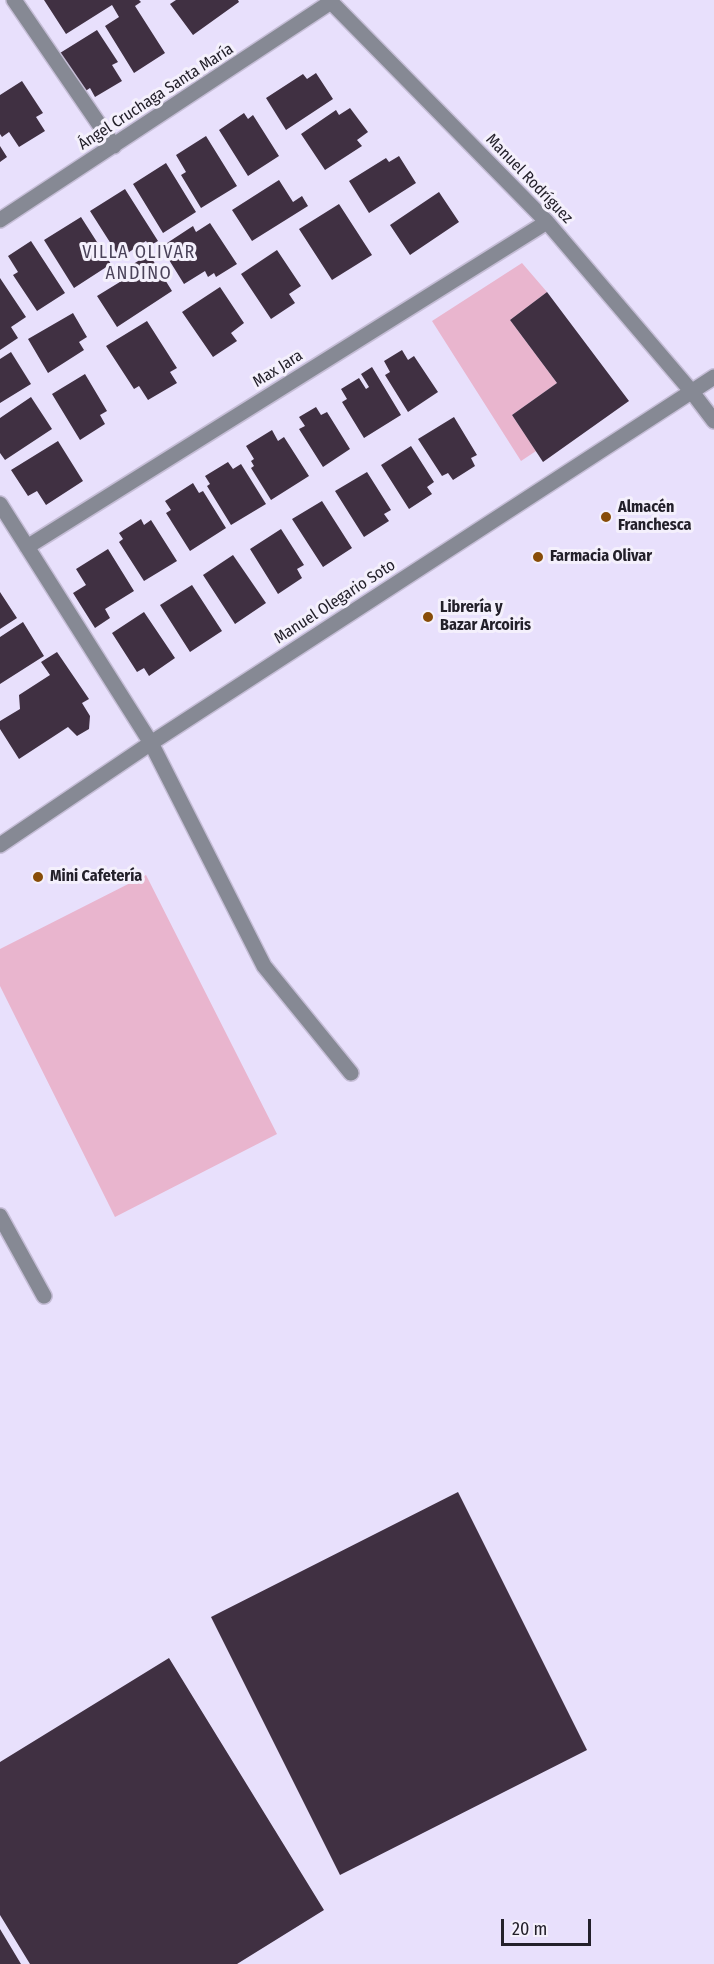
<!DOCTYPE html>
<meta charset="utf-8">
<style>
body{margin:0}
#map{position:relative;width:714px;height:1964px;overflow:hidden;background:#e8e0fc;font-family:"Fira Sans Condensed",sans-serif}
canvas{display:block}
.scale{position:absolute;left:501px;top:1919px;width:90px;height:27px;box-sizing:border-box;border:3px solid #23202a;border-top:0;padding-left:8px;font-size:18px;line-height:21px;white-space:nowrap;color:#23202a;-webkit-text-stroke:4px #f4f0fc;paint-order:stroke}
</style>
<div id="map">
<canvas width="714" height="1964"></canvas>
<div class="scale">20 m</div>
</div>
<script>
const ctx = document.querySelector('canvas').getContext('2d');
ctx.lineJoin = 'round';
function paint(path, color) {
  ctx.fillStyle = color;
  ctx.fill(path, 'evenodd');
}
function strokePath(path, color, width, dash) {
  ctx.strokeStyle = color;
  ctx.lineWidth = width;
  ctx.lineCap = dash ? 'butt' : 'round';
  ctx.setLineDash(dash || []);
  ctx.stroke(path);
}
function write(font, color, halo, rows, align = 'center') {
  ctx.font = font + ' "Fira Sans Condensed",sans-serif';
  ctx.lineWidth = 6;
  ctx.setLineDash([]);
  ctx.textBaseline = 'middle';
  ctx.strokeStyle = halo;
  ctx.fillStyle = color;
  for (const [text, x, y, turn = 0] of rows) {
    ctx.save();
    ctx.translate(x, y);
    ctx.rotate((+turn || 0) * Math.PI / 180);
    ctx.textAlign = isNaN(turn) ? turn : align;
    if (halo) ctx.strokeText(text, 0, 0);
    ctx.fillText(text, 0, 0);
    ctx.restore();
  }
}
paint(new Path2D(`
 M522 263 547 292 510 320 557 383 512 415 536 451 521 461 432 321Z
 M146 875 277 1134 115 1217 0 986V949Z`), '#e9b5ce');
paint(new Path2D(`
 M44 0H139L141 2 135 6 165 53 134 73 105 26 119 17 112 5 66 34Z
 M176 0H238L239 2 193 35 170 4Z
 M97 30 118 62 112 65 122 81 95 97 90 88 84 92 60 53Z
 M316 73 333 99 286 130 266 98 303 74 307 79Z
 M22 81 43 113 36 117 45 131 19 147 9 132 2 137 0 134V95Z
 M350 108 368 132 357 140 362 146 325 170 301 134 336 110 339 115Z
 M244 113 248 119 253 115 279 156 248 176 219 130Z
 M206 136 237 186 201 208 181 175 186 172 176 155Z
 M0 146 7 157 0 162Z
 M399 156 416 183 369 213 349 181 386 158 389 162Z
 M166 163 196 212 163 233 133 184Z
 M279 180 293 202 302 196 308 206 252 241 232 210Z
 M125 189 158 241 149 246 146 241 120 258 90 211Z
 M439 192 459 222 410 255 390 225Z
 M339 204 372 255 332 280 299 229Z
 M81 217 111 264 74 288 44 240Z
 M210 223 237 264 216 277 214 273 208 277 205 271 184 284 161 247 193 226 196 232Z
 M31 241 65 293 37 311 13 275 18 272 8 256Z
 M277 250 301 286 289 294 295 303 271 319 241 274Z
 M149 254 172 291 117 327 97 296 128 277 124 270Z
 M0 278 26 317 11 327 18 338 0 350Z
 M220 287 244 323 231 333 237 341 213 357 182 312Z
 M547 292 629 401 543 462 512 415 557 383 510 320Z
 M73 313 87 337 79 342 84 350 48 373 28 339Z
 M147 321 177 368 170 372 177 383 148 400 139 386 134 389 106 346Z
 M402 350 408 360 414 356 438 392 408 412 385 375 390 372 384 361Z
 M11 352 31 384 0 403V359Z
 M372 367 401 415 364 438 342 402 347 399 341 389 359 378 366 389 369 387 361 374Z
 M85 374 107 411 100 415 105 424 80 440 52 394Z
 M31 397 52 429 5 460 0 453V418Z
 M316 407 321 415 327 412 350 449 323 467 299 429 305 426 299 417Z
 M454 417 477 455 471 458 475 466 453 480 448 473 442 476 418 439Z
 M272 430 278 441 284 437 309 476 271 500 251 468 254 466 251 461 254 459 246 446Z
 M58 441 83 481 46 505 37 491 28 496 11 470Z
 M411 446 434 482 427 487 432 494 409 509 381 465Z
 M228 462 233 469 241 464 266 504 231 525 207 486 210 484 205 476Z
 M367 472 391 510 384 514 389 521 364 537 335 491Z
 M193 483 199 493 203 491 226 528 190 551 166 513 171 510 165 501Z
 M322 501 352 548 323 567 292 519Z
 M141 519 144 525 151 520 177 561 144 581 119 542 123 539 119 533Z
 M281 529 304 565 297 569 302 578 278 594 250 549Z
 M108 549 134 591 105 609 110 618 95 628 73 593 86 585 76 569Z
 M233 555 266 603 235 624 203 575Z
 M192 585 222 631 190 652 160 605Z
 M0 592 17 618 0 629Z
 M144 612 175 658 149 676 144 668 137 672 112 633Z
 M23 622 44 656 0 684V637Z
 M57 652 89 699 82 703 90 716 89 729 77 736 68 727 19 759 0 729V721L20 709 19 695 50 675 41 662Z
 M458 1492 587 1750 340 1875 211 1617Z
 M169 1658 324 1910 237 1964H30L0 1915V1762Z
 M0 1929 21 1964H0Z`), '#403042');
const minor = new Path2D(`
 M14 0 114 146
 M329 0 547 222 692 392 714 421
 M0 220 331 2
 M0 504 151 743 264 966 351 1073
 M27 547 547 222
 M0 845 151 743 714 377
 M0 1216 44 1296`);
strokePath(minor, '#c5bdd6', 18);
strokePath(minor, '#868994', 15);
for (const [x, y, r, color] of [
 [606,517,6,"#884c08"],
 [538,557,6,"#884c08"],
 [428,617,6,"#884c08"],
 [38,877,6,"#884c08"]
]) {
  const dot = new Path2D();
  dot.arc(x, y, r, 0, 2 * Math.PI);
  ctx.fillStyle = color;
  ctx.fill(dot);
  strokePath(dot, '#f4f0fc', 2);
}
write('16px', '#23202a', '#f4f0fc', [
 ["Ángel Cruchaga Santa María",156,97,-33],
 ["Manuel Rodríguez",529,179,46],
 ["Max Jara",278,369,-32],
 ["Manuel Olegario Soto",335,602,-33]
]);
write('bold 16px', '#23202a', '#f4f0fc', [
 ["Almacén",618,508],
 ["Franchesca",618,526],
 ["Farmacia Olivar",550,557],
 ["Librería y",440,608],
 ["Bazar Arcoiris",440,626],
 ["Mini Cafetería",50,877]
], 'left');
ctx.letterSpacing = '1.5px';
write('18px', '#4b435a', '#f4f0fc', [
 ["VILLA OLIVAR",139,253],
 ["ANDINO",139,274]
]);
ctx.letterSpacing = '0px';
</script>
